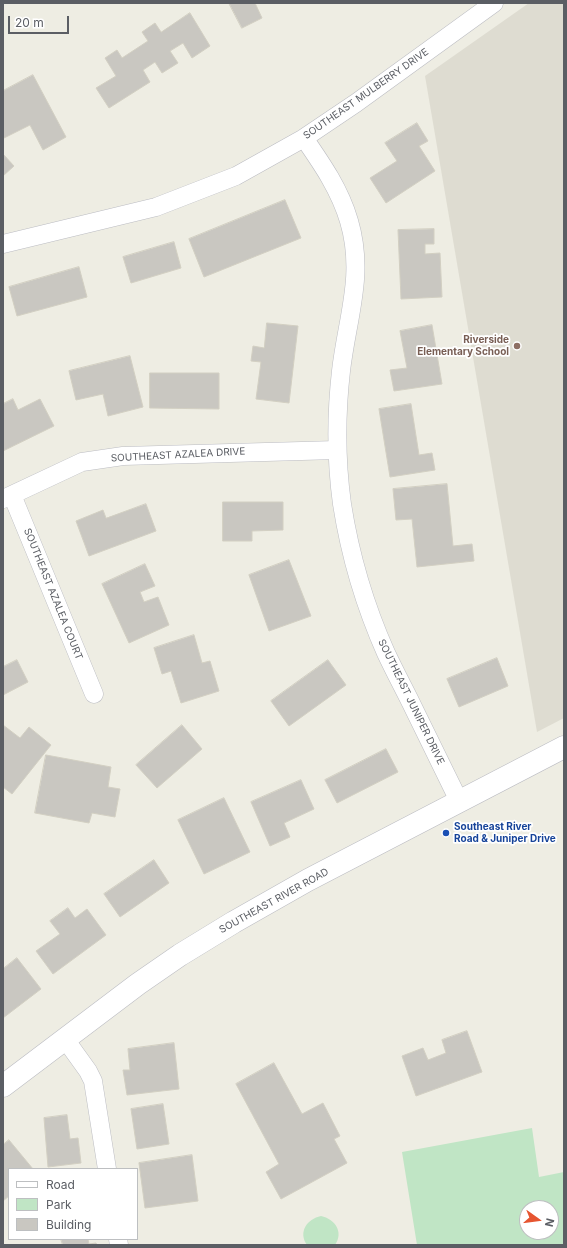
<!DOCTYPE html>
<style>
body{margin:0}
#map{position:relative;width:567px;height:1248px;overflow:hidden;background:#eeede3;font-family:Inter,sans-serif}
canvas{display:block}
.frame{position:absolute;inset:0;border:4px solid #5b5e64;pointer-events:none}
.legend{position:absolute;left:8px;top:1168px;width:130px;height:72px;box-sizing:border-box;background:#fff;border:1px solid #bdbfc1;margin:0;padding:5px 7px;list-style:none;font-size:12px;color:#5b5e64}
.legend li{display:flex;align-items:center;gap:8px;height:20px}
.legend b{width:20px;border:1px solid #bdbfc1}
.north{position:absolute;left:519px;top:1200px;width:40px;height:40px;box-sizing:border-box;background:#fff;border:1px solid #bdbfc1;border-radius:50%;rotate:104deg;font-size:11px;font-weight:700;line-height:16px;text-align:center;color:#5b5e64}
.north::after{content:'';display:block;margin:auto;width:14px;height:18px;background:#e65531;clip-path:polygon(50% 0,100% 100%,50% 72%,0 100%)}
.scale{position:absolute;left:8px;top:16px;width:61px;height:18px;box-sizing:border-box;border:2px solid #5b5e64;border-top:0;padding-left:5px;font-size:12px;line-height:14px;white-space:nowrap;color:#5b5e64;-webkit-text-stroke:3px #fff;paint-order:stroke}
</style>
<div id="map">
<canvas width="567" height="1248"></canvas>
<div class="frame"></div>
<ul class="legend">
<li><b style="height:5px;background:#fff"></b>Road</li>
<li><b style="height:11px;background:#c0e5c5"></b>Park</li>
<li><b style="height:11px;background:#c9c7c1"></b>Building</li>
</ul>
<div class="north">N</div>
<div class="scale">20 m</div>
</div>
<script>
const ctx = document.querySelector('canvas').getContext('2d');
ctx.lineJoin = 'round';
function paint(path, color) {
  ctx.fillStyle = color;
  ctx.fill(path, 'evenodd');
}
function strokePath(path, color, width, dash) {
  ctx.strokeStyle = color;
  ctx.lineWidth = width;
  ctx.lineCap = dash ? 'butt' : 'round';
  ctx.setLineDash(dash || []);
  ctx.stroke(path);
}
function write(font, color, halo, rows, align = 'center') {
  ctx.font = font + ' Inter,sans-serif';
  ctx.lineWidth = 3.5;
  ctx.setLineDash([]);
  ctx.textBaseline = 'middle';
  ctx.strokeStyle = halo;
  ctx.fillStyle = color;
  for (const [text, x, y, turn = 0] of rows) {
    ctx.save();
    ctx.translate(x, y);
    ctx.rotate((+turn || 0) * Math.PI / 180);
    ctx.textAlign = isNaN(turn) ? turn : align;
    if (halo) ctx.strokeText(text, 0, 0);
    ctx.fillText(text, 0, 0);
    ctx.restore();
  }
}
paint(new Path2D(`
 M529 3H564V718L537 732 425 76Z`), '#dedcd1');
paint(new Path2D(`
 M532 1128 539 1177 564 1172V1245H417L402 1152ZM527 1208H551V1232H527Z
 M321 1216C335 1219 344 1232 335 1245H307C298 1232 307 1219 321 1216Z`), '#c0e5c5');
const building = new Path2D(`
 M229 3H255L262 18 242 28Z
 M190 13 210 46 192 58 183 43 170 51 178 63 162 73 155 62 143 70 150 82 109 108 96 88 116 76 105 58 117 50 122 58 148 41 142 32 155 23 161 32Z
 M33 75 66 137 43 150 30 125 4 138 3 136V91Z
 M417 123 428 141 419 146 435 171 386 203 370 178 397 161 385 143Z
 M3 154 14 166 3 176Z
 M285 200 301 238 204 277 189 239Z
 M434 229V244H425V254L440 253 442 297 401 299 398 230Z
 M174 242 181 268 131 283 123 257Z
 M79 267 87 297 17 316 9 287Z
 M267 323 298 326 289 403 256 399 261 362 251 361 253 346 264 348Z
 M432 325 442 384 394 391 390 370 407 368 400 331Z
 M130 356 143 407 108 416 103 394 76 400 69 371Z
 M150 373H219V409L150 408Z
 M13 399 18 410 40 399 54 426 3 451V404Z
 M411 404 419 455 432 453 435 470 390 477 379 409Z
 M447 484 453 546 472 544 474 561 417 567 412 519 396 520 393 489Z
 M223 502H283V530L252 531V541H223Z
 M146 504 156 531 89 556 76 521 103 510 106 518Z
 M289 560 311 616 269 631 249 575Z
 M145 564 155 586 140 592 144 602 158 597 169 625 129 643 102 584Z
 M194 635 202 663 210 661 219 691 181 703 171 671 162 674 154 648Z
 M497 658 508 686 459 707 447 679Z
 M17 660 28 682 3 695V667Z
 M328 660 346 685 289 726 271 701Z
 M3 725 20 738 29 727 51 745 12 794 3 787Z
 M182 725 202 749 157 788 136 765Z
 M386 749 398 772 337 803 325 780Z
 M46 755 111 767 108 787 120 789 115 817 92 813 89 823 35 813Z
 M301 780 314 809 284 823 290 837 270 846 251 802Z
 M224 798 250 852 204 874 178 820Z
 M154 860 169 883 120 917 104 894Z
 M68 908 75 918 87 909 106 935 53 974 36 951 60 934 50 921Z
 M17 958 41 989 3 1018V969Z
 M467 1031 482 1072 416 1096 402 1056 423 1048 428 1060 446 1053 442 1040Z
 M174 1043 179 1089 127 1095 123 1070H130L128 1049Z
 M274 1063 302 1114 323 1103 340 1136 334 1139 347 1163 281 1199 266 1172 279 1164 236 1084Z
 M163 1104 169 1144 137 1149 131 1109Z
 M67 1115 70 1139 78 1138 81 1163 48 1167 44 1118Z
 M9 1140 33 1169H9V1196L3 1201V1145Z
 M192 1155 198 1201 145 1208 139 1163Z
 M61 1239H88L89 1244 96 1243 97 1245H63Z`);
paint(building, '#c9c7c1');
strokePath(building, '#d2cfc2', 1);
const minor = new Path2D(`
 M304 138C322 164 340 190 349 221 365 275 347 318 341 371 336 415 336 460 342 504 350 555 365 606 386 653 394 670 403 687 411 703 427 736 443 769 459 801
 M3 244 156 207 236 176 304 138 356 103 494 3
 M12 495 94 694
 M3 499 82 462 123 456 337 450
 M65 1039 88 1071 93 1081 107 1169
 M118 1239 119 1245`);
const tertiary = new Path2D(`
 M3 1086 138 984 180 955 234 922 308 880 564 747`);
strokePath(minor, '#bbbcc2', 19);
strokePath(tertiary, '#bbbcc2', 23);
strokePath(minor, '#fff', 18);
strokePath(tertiary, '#fff', 22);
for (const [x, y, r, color] of [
 [517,346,4,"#8d6e63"],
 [446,833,4,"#1a4fb4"]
]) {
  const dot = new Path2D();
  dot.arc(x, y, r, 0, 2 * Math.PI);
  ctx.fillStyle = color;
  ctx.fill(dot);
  strokePath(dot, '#fff', 1.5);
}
write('10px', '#5b5e64', '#fff', [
 ["SOUTHEAST MULBERRY DRIVE",366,94,-35],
 ["SOUTHEAST AZALEA DRIVE",178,455,-3],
 ["SOUTHEAST AZALEA COURT",53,594,68],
 ["SOUTHEAST JUNIPER DRIVE",411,702,64],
 ["SOUTHEAST RIVER ROAD",274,901,-29]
]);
write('bold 10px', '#785e54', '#fff', [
 ["Riverside",509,340],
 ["Elementary School",509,352]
], 'right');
write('bold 10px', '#164399', '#fff', [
 ["Southeast River",454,827],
 ["Road & Juniper Drive",454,839]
], 'left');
</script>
